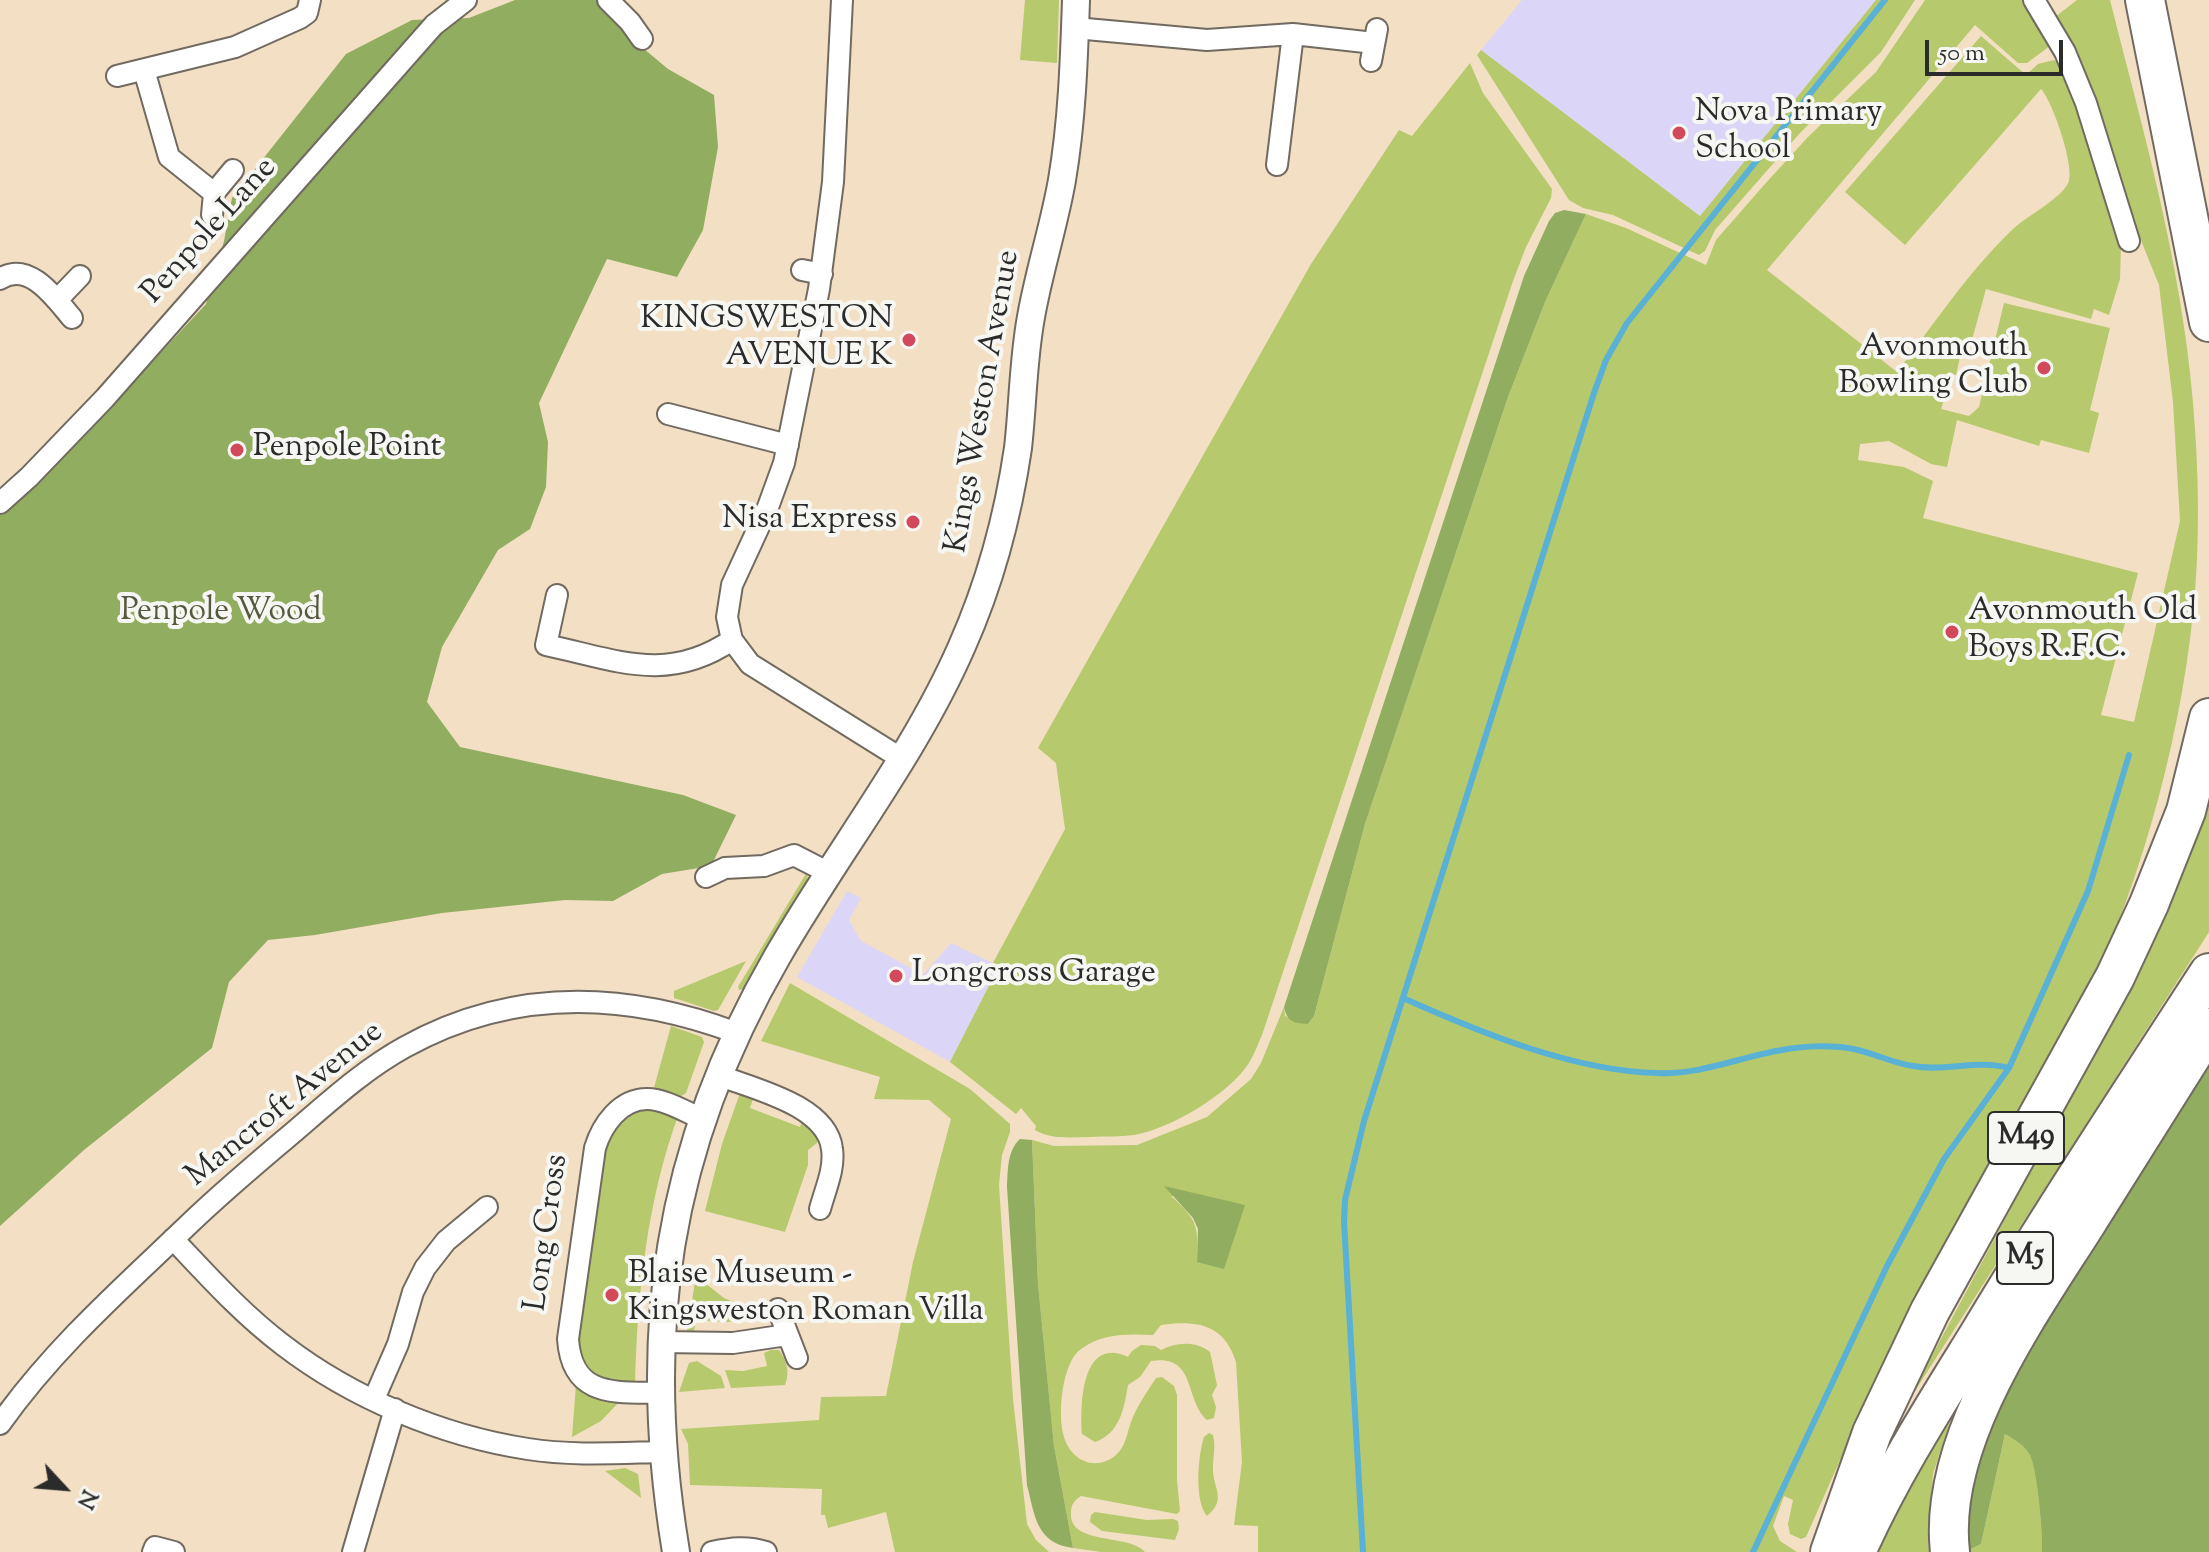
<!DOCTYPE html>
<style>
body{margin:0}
#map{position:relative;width:2209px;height:1552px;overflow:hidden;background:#f3dfc3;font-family:"Sorts Mill Goudy",serif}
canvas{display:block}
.north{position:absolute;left:24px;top:1448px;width:80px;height:80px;-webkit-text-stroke:6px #f6f6f2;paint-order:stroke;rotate:116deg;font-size:22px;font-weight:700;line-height:32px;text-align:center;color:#2b2b2b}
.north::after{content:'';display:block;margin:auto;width:28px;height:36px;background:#2b2b2b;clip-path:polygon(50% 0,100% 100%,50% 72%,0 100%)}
.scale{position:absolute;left:1925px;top:40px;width:138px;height:36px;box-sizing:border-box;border:4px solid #2b2b2b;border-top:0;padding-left:10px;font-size:24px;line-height:28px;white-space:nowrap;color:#2b2b2b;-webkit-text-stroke:6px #f6f6f2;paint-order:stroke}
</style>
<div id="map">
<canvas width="2209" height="1552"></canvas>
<div class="north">N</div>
<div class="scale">50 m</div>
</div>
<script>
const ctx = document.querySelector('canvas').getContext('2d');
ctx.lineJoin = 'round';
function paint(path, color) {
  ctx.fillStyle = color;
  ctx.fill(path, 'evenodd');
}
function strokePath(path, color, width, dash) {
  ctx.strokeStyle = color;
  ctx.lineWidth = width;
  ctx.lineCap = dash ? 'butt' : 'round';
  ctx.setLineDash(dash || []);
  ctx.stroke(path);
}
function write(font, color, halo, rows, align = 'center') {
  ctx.font = font + ' "Sorts Mill Goudy",serif';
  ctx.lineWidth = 8;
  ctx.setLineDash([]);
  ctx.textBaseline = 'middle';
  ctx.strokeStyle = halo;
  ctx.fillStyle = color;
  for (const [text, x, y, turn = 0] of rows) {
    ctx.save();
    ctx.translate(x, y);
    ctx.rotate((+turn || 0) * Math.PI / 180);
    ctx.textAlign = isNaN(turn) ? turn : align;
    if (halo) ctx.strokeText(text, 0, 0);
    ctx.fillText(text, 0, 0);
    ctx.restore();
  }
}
paint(new Path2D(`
 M1522 0H1876L1700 216 1481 50Z
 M847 891 861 898 849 920 860 940 923 975 951 943 999 966 950 1062 797 977Z`), '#dbd6f7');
paint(new Path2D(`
 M1025 0H1059L1057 63 1020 60Z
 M1876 0H1915L1881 52 1800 133 1715 230 1705 251 1699 255 1613 215 1583 208 1569 200 1477 55 1481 50 1700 216Z
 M1925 0H2027L2054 43 2027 63H2018L1975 25 1767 270 1897 372C1934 324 1969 271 2013 229 2027 216 2064 197 2069 181 2074 165 2053 102 2041 89L1905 245 1845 192 1981 36 2026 75 2038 64 2054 60 2060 63 2073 92 2121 244 2120 279 2109 315 2094 309 2091 319 1986 289 1967 358 1960 357 1956 375 1952 374 1941 409 1969 416 1979 407 2004 303 2110 328 2090 410 2099 413 2089 453 2041 440 2039 446 1957 420 1947 467 1931 464 1889 441 1860 444 1858 460 1904 467 1933 481 1923 518 2138 573 2101 715 2134 722 2180 521 2173 402 2159 285 2140 238 2135 239 2083 64 2055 17 2077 0H2110C2139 115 2172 230 2187 348 2196 417 2200 490 2197 559 2191 695 2152 850 2097 974L1864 1406 1806 1537 1801 1539 1790 1534 1788 1524 1793 1500 1784 1496 1773 1526 1780 1541 1797 1552H1258V1526L1234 1525 1242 1462 1236 1362C1224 1324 1197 1320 1161 1325L1153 1335C1127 1334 1103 1333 1081 1349 1062 1362 1057 1415 1064 1437 1071 1461 1096 1472 1116 1455 1126 1446 1127 1433 1131 1422 1137 1406 1147 1392 1156 1378L1162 1377 1174 1386 1177 1395V1480L1180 1511 1177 1514 1081 1496C1075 1500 1071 1504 1071 1512 1068 1546 1129 1533 1145 1552H1101L1073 1548 1054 1446 1038 1284 1032 1140 1054 1146 1137 1145 1207 1117 1251 1079 1261 1063 1284 1007 1285 1016 1308 1024 1314 1016 1365 824 1508 397 1545 302 1586 214 1626 228 1706 265 1716 240 1764 185 1808 137 1876 72ZM1171 1196 1244 1205 1197 1262C1198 1225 1199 1222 1171 1196Z
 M1470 63 1483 93 1552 189 1551 198 1526 247 1513 281 1262 1035C1258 1044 1254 1055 1249 1063 1229 1094 1170 1129 1134 1135 1120 1137 1105 1136 1090 1137 1072 1137 1051 1140 1035 1130L1036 1126 1021 1108 1016 1114 950 1062 999 966 993 963 1065 829 1056 763 1038 748 1311 264 1399 130 1412 136Z
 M2209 770V932L1904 1408 2112 1019Z
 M807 872 808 883 744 989 739 990 738 987Z
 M746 961 718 1010 714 1011 674 998V991Z
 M790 983 970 1089 1010 1124V1132L1002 1155 999 1185 1013 1399 1027 1524 1036 1540 1049 1552H895L886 1512 828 1528 825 1515H821L822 1489 690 1485 688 1444 681 1429 819 1420 821 1397 886 1396 913 1262 951 1119 929 1100 874 1099 880 1077 761 1041Z
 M671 1026 702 1037 704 1042 686 1093 675 1100 652 1095Z
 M741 1090 754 1096 750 1108 800 1127 804 1115 819 1135 817 1143 808 1150V1165L785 1232 705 1211 722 1144Z
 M645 1106 679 1113C647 1200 637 1295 635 1387L594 1381 573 1347 602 1143 617 1118Z
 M696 1276 724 1298 764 1315 728 1322 696 1320 694 1331H687Z
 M1141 1345 1155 1346 1161 1350C1177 1342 1196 1341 1210 1352L1217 1385 1212 1395 1216 1407 1214 1418 1207 1420C1184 1400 1197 1354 1151 1361L1140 1377 1128 1385C1124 1409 1120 1433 1095 1442L1082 1434C1080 1406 1081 1335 1128 1357L1132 1351Z
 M771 1350H779C787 1360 790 1373 785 1385L731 1388 725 1370 743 1371 767 1366 764 1353Z
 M697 1361 721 1376 725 1388 679 1392 689 1363Z
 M576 1384C591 1395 602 1400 620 1401L601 1421 572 1437Z
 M1953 1412 1933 1474 1928 1535 1929 1552H1874L1893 1506Z
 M1209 1433 1213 1435C1216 1447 1213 1456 1213 1468 1212 1487 1228 1499 1207 1516 1194 1501 1198 1455 1204 1437Z
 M2005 1434C2013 1439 2025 1445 2030 1454 2037 1468 2043 1535 2042 1552H1963L1981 1544Z
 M625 1468 638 1474 641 1498 605 1471Z
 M1095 1512 1147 1520 1173 1519 1178 1521 1179 1529 1175 1540 1102 1531 1090 1522 1091 1515Z`), '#b6c96c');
paint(new Path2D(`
 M515 0H596L625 33 668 69 714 95 718 147 703 230 677 277 607 259 539 403 548 442 546 487 530 529 498 550 442 647 427 702 460 747 683 795 736 815 711 866 662 874 613 901 565 900 442 913 315 935 268 940 229 982 212 1048 84 1150 0 1226V515L58 463 206 304 224 241 232 198 346 54 412 20 469 18Z
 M1564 210 1586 214 1545 302 1508 397 1365 824 1314 1016 1308 1024C1294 1023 1287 1022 1284 1007L1524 276 1549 221 1555 213Z
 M2209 1066V1552H2042C2043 1535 2037 1469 2030 1455 2025 1445 2013 1439 2005 1434L1981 1544 1964 1552 1963 1506 1995 1396Z
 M1020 1139 1032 1140 1038 1284 1054 1446 1073 1548C1036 1543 1035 1516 1027 1485L1007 1187C1008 1170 1007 1151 1020 1139Z
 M1164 1186 1245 1205 1224 1269 1197 1262 1198 1229 1193 1218Z`), '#90ad60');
strokePath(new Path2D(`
 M1403 998C1479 1032 1573 1071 1657 1073 1701 1075 1739 1057 1782 1050 1801 1046 1829 1045 1848 1048 1870 1051 1891 1063 1913 1066 1945 1072 1977 1059 2009 1068L1944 1159 1887 1266 1753 1552
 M2009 1068 2088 891 2129 755
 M1363 1552 1344 1222 1345 1200 1364 1121 1594 393 1606 360 1627 323 1885 0`), '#59b1d6', 6);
const minor = new Path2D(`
 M608 0 630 22 642 39
 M842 0 833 182 819 289 784 463 768 507 732 585 727 617 732 640 750 664 902 759
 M2034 0 2065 52 2086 103 2129 241
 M1075 28 1207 40 1293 34 1374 43
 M1371 61 1377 29
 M144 70 169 157 214 193
 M117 76 235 47 300 18 307 13 310 0
 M1277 165 1293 34
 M212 215 214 193 233 170
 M802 270 822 274
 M0 279C29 260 55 298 72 318
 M57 300 80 276
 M668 414 788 445
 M0 503 29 477 105 398 434 25 466 0
 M557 595 546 645C617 660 667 684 732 640
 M706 877 725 868 764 866 794 855 829 873
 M718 1075C753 1089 827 1105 832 1149 835 1169 825 1190 820 1209
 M173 1239C208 1276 242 1314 283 1345 352 1398 442 1436 528 1449 572 1456 617 1453 662 1452
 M778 1309 797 1358
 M661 1342 733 1343 787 1335
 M659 1393C613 1392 572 1397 568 1339L595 1148C602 1125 620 1099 647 1099 665 1099 686 1112 702 1119
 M374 1399 398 1344 413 1292 425 1268 446 1241 487 1207
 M0 1424C53 1349 120 1290 186 1227 221 1193 258 1162 295 1131 330 1101 365 1069 405 1047 513 987 625 991 737 1033
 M153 1552 155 1547 174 1552
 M353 1552 395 1409
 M712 1552C731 1548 747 1546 766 1552`);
const tertiary = new Path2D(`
 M676 1552C640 1335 666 1149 777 957 837 852 914 756 962 646 990 583 1008 516 1018 448 1023 404 1023 360 1031 317 1039 271 1054 226 1062 180 1072 121 1074 61 1076 0`);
const motorway = new Path2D(`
 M2145 0 2209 322
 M1830 1552 1872 1433 1930 1311 2115 977 2149 904 2186 811 2209 718
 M1856 1552C1890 1476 1934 1407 1978 1336 2052 1213 2131 1093 2209 973
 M1950 1552C1937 1439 2031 1311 2089 1219 2129 1155 2169 1091 2209 1028`);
strokePath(minor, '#716a60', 24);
strokePath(tertiary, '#716a60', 30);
strokePath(motorway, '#716a60', 42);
strokePath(minor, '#fff', 20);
strokePath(tertiary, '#fff', 26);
strokePath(motorway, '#fff', 38);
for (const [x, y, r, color] of [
 [1679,133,8,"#d1495b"],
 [909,340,8,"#d1495b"],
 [2044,368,8,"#d1495b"],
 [237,450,8,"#d1495b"],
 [913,522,8,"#d1495b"],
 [1952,632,8,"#d1495b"],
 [896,976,8,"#d1495b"],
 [612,1295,8,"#d1495b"]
]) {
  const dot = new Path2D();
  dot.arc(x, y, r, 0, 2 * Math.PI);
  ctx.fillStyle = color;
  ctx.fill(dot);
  strokePath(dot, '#f6f6f2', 3);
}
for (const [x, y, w] of [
 [2026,1138,76],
 [2025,1258,56]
]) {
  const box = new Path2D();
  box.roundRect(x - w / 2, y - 26, w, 52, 6);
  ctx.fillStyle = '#f6f6f2';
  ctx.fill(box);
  strokePath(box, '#2b2b2b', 2);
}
write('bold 30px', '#2b2b2b', null, [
 ["M49",2026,1138],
 ["M5",2025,1258]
]);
write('32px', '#2b2b2b', '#f6f6f2', [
 ["Nova Primary",1695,115],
 ["School",1695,152],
 ["KINGSWESTON",893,322,"right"],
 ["AVENUE K",893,359,"right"],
 ["Avonmouth",2028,350,"right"],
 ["Bowling Club",2028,387,"right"],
 ["Penpole Point",253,450],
 ["Nisa Express",897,522,"right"],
 ["Avonmouth Old",1968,614],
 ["Boys R.F.C.",1968,651],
 ["Longcross Garage",912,976],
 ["Blaise Museum -",628,1277],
 ["Kingsweston Roman Villa",628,1314]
], 'left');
write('32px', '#2b2b2b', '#f6f6f2', [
 ["Penpole Lane",211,232,-48],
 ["Kings Weston Avenue",985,402,-80],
 ["Mancroft Avenue",286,1106,-39],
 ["Long Cross",549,1233,-82]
]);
write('32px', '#555a3e', '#f6f6f2', [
 ["Penpole Wood",221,614]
]);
</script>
